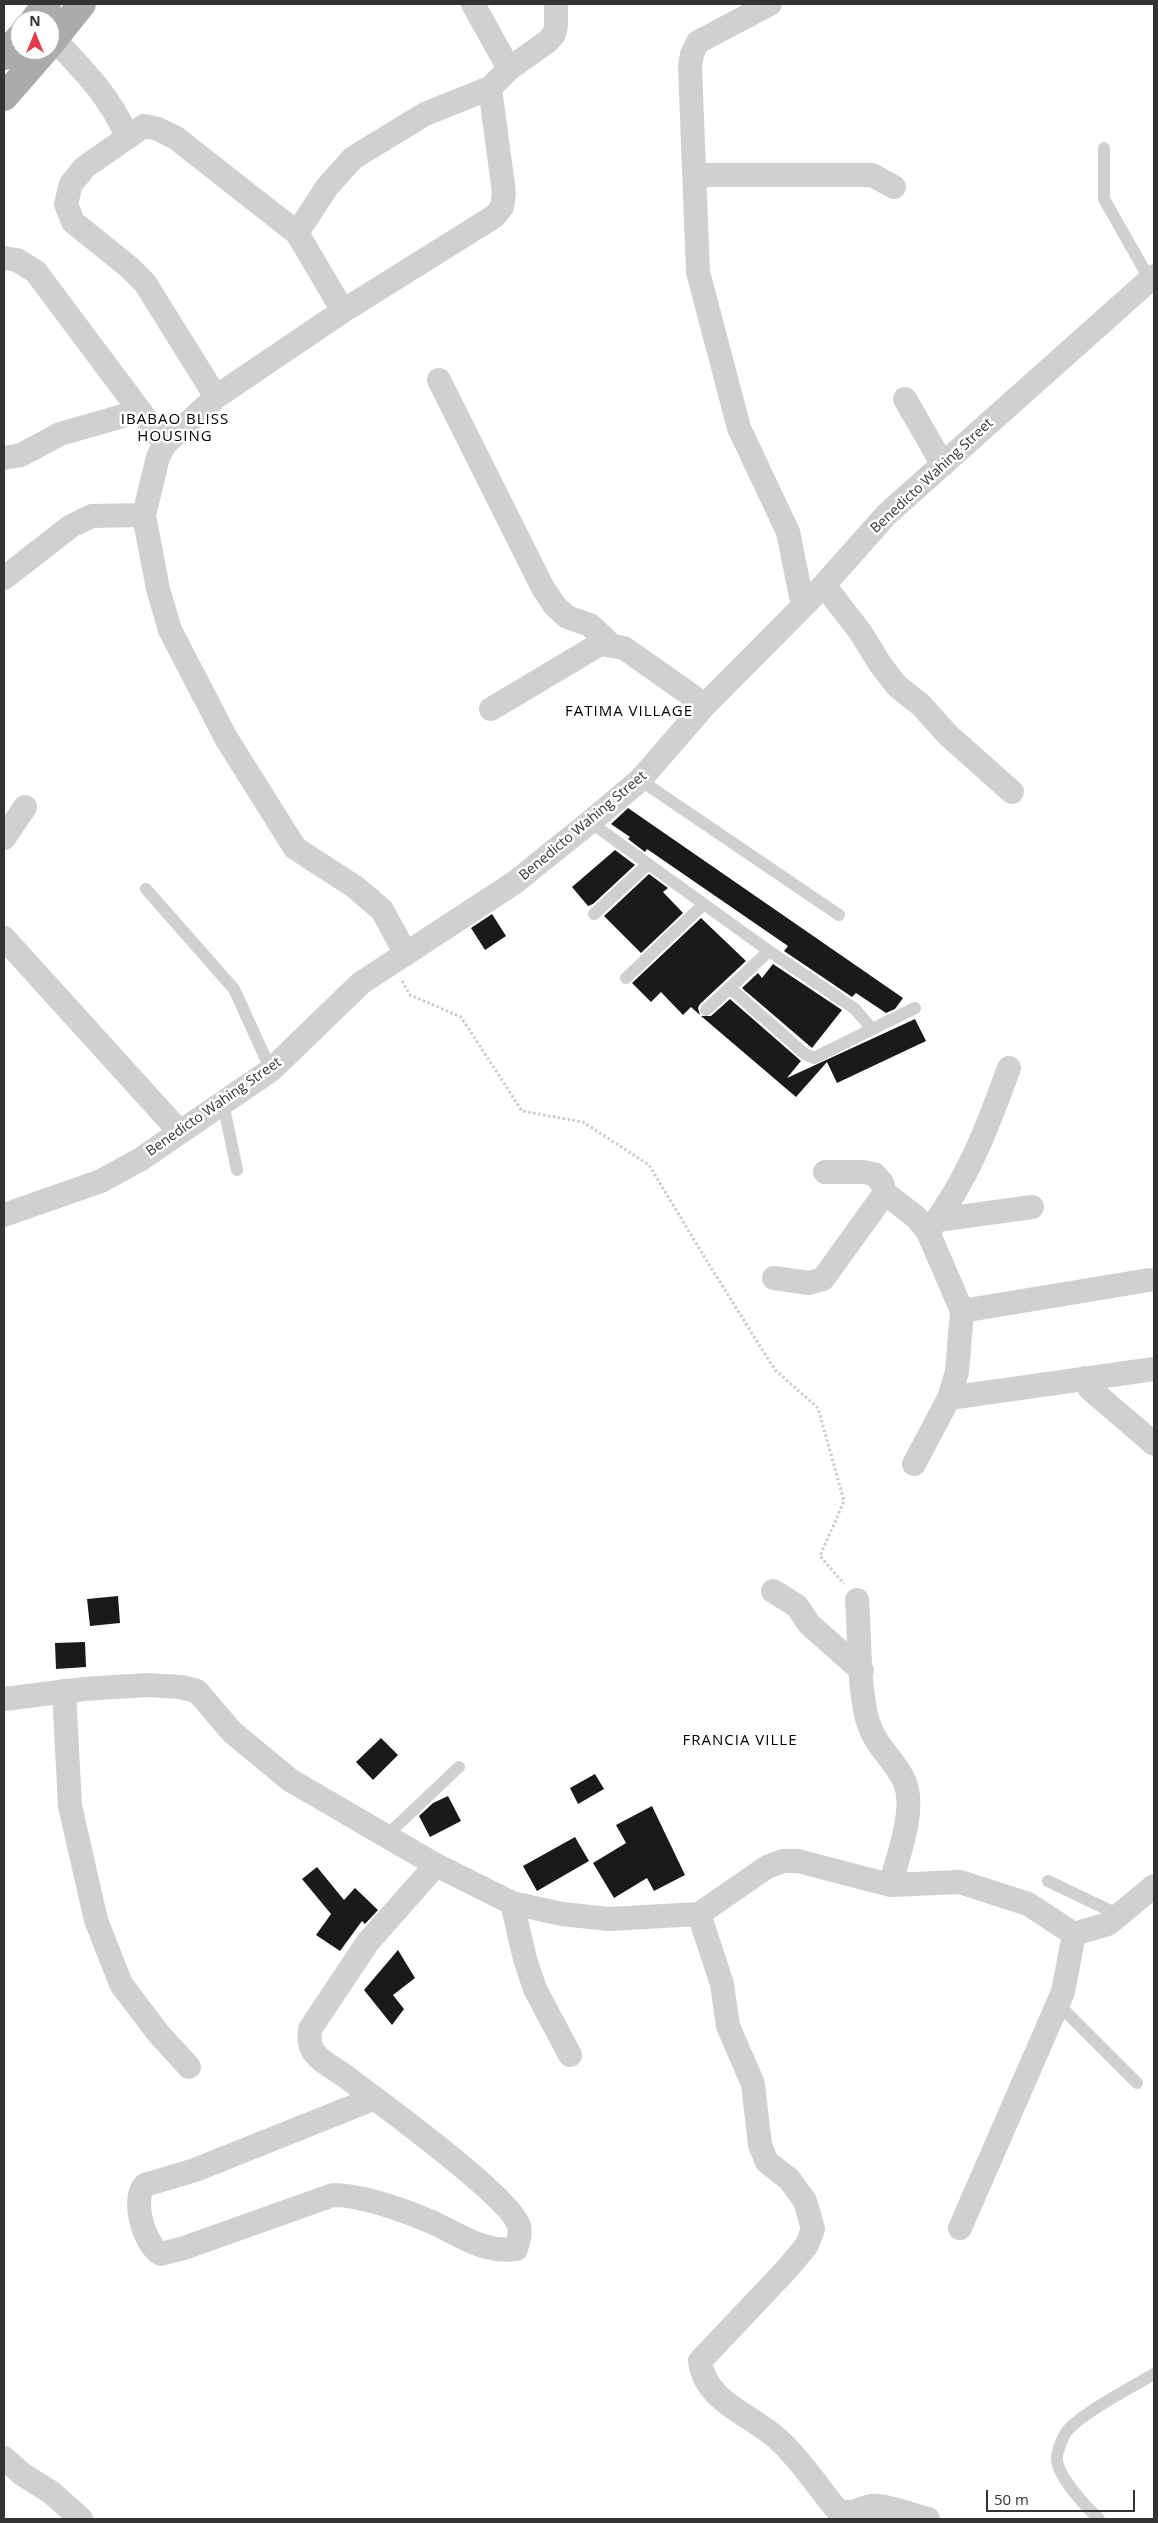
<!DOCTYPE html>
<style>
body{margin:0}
#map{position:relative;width:1158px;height:2523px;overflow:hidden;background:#fff;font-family:"Open Sans",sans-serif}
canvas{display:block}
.frame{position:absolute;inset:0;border:5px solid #333;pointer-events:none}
.north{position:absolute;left:10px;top:10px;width:50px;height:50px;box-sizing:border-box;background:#fff;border:1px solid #adadad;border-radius:50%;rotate:0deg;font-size:14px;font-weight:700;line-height:20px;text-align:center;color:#333}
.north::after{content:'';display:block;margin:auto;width:18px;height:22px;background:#e63946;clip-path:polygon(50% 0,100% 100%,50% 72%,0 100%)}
.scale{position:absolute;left:986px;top:2490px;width:149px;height:22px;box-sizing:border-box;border:2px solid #333;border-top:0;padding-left:6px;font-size:15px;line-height:18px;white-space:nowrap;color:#333;-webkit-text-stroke:4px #fff;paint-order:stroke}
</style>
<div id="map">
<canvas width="1158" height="2523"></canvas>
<div class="frame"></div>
<div class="north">N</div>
<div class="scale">50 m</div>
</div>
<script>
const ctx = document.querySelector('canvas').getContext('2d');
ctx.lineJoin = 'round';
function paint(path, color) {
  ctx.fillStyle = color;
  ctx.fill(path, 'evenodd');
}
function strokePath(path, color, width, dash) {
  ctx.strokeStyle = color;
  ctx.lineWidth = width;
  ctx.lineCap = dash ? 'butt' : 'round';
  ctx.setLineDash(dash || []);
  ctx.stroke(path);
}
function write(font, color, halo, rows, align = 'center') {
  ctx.font = font + ' "Open Sans",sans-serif';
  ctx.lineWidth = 5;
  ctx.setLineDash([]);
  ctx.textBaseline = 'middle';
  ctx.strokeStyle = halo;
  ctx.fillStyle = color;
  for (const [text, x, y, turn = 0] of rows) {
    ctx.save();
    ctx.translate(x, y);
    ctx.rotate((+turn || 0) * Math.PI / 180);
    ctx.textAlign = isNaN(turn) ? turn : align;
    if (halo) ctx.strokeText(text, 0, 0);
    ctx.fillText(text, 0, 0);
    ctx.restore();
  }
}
paint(new Path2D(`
 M628 808 903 998 895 1009 886 1013 856 993 852 997 784 951 788 946 647 849 645 852 628 839 630 837 611 824Z
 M615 850 635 865 593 904 588 906 572 887Z
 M649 874 668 888 663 892 683 913 641 953 604 916Z
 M492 914 506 936 485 950 471 928Z
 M701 918 746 961 700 1004 698 1008 700 1015 691 1007 683 1015 661 992 651 1002 632 983Z
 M773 964 842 1010 812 1048 742 988 758 973 762 978Z
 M730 999 801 1061 787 1078 915 1019 926 1041 837 1083 827 1062 796 1097 701 1016H711Z
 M118 1596 120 1623 90 1626 87 1599Z
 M85 1642 86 1667 56 1669 55 1643Z
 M381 1738 398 1755 373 1780 356 1762Z
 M595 1774 604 1789 578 1804 570 1788Z
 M448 1796 461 1821 430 1837 419 1816 433 1803Z
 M652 1806 685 1875 654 1891 647 1878 614 1898 593 1863 626 1843 616 1825Z
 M575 1837 589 1861 537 1891 523 1866Z
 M317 1867 344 1900 355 1888 378 1910 365 1924 362 1921 340 1951 316 1935 331 1914 302 1879Z
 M398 1950 415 1978 393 1995 404 2009 392 2025 364 1990Z`), '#1a1a1a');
strokePath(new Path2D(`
 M402 981 410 995 461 1017 522 1111 583 1122 649 1165 708 1263 775 1370 818 1408 844 1501 820 1556 844 1584`), '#cdcdcd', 3, [2.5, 2.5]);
strokePath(new Path2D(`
 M1104 148V199L1150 280
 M640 780 839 915
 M590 822 769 951 855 1009 871 1028
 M146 889 234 989 271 1070
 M594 914 648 864
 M626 978 704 904
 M731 989 805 1054 814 1058 915 1008
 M706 1010 769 951
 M223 1103 237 1170
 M386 1836 459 1767
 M1048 1881 1119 1915
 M1058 2004 1137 2083
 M1099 2519C1086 2507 1059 2478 1057 2460 1056 2454 1063 2436 1067 2431 1082 2413 1132 2387 1154 2374`), '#d0d0d0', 12);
strokePath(new Path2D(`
 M473 4 509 69
 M770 4 698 42 692 54 690 67 698 272 739 428 788 532 803 606
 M54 39C85 72 108 94 127 136
 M695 175H872L894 187
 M297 233 327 187 353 158 425 114 490 88 509 69 548 41 554 34 556 26V4
 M4 258 17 260 36 272 140 411 60 434 21 455 4 458
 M439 380 543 588 555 606 567 617 590 625 611 645
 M216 397 145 283 129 267 73 222 66 204 71 184 85 167 144 126 158 129 176 138 297 233 343 311
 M905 399 943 465
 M140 411 165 444
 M4 578 71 526 92 516 144 515
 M824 585 861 633 880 664 897 686 921 705 948 735 1012 792
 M491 709 600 644 624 648 705 705
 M4 838 25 807
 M4 938 179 1131
 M406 954 382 910 355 887 295 848 226 738 170 630 158 589 144 515 158 457 165 444 216 397 343 311 495 216 502 207 504 193 490 88
 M825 1172H863L874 1174 882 1183 885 1193 917 1218 928 1232 962 1311
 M4 1215 101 1181 141 1159 271 1070 361 983 514 883 590 822 640 780 705 705 824 585 887 514 1154 276
 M937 1220 1032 1207
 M928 1232C968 1180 987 1128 1009 1068
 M774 1278 809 1283 823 1279 885 1193
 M1085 1378 1090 1389 1154 1444
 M949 1398 1154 1369
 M914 1464 949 1398 957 1372 962 1311 1149 1280
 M773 1591 797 1606 809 1624 862 1671
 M857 1600C860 1637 858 1687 868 1722 876 1747 893 1758 904 1780 917 1808 898 1857 890 1885
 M64 1691 70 1806 96 1920 121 1984 158 2033 189 2067
 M4 1699 84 1689 147 1685 181 1687 197 1691 232 1732 290 1780 436 1865 512 1903 562 1914 609 1919 699 1914 767 1867 783 1861H798L890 1885 960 1882 1028 1904 1074 1934 1108 1924 1154 1886
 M512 1903 525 1959 535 1989 570 2055
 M699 1914 722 1984 728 2026 753 2084 760 2145 767 2162 789 2179 805 2201 813 2229 807 2245 787 2269 700 2361C705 2403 754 2415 781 2442 802 2462 819 2488 837 2510 859 2517 861 2504 878 2506 895 2508 912 2515 928 2519
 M375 2098 195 2170 145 2185C131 2199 144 2245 161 2254L184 2248 333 2195C363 2195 409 2212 436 2224 463 2237 485 2253 516 2249 518 2241 521 2234 519 2226 511 2197 379 2102 349 2079 339 2071 320 2062 313 2051 309 2044 309 2037 310 2029L368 1942 436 1865
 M960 2228 1063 1992 1074 1934
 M4 2458 22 2474 52 2493 81 2519`), '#d0d0d0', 24);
strokePath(new Path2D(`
 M34 20 47 4
 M50 44 82 4
 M4 56 20 37
 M4 97 45 50`), '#ababab', 28);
write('14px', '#333', '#fff', [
 ["Benedicto Wahing Street",932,476,-43],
 ["Benedicto Wahing Street",583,826,-40],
 ["Benedicto Wahing Street",214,1107,-35]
]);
ctx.letterSpacing = '1px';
write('15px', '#000', '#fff', [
 ["IBABAO BLISS",175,420],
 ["HOUSING",175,437],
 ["FATIMA VILLAGE",629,712],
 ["FRANCIA VILLE",740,1741]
]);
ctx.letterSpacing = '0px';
</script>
